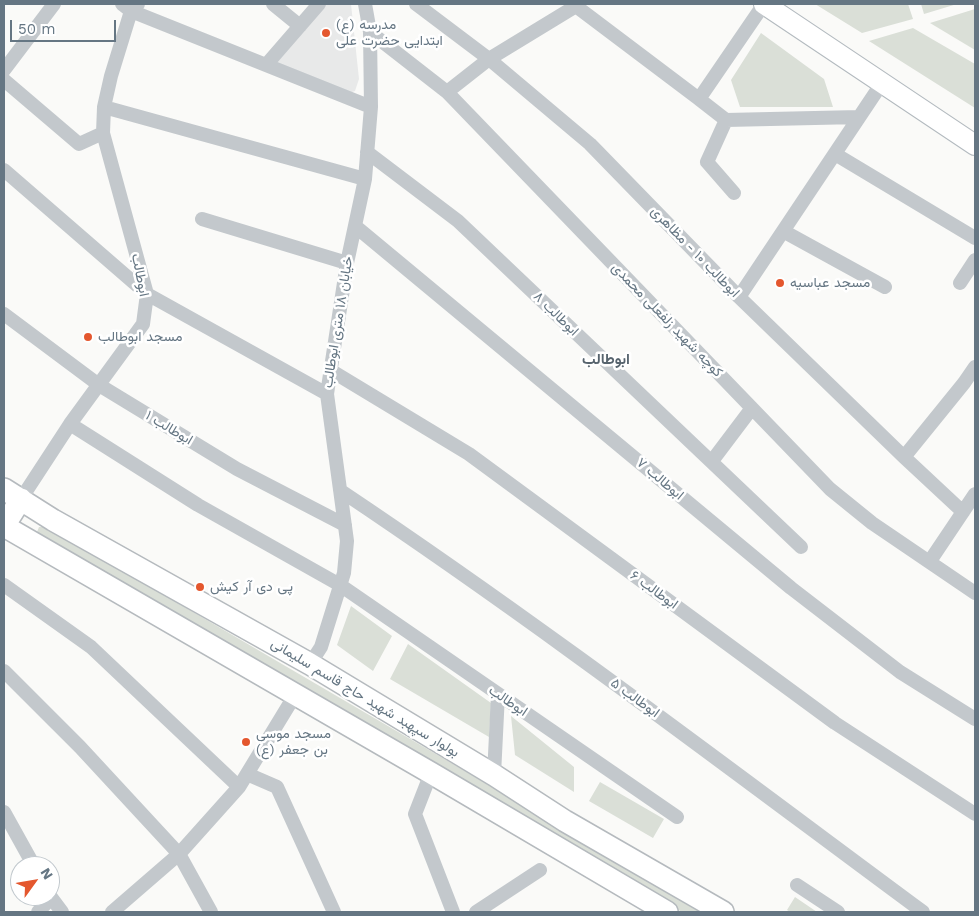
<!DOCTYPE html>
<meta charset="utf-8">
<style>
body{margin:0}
#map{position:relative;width:979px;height:916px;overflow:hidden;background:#fafaf8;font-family:"Work Sans",sans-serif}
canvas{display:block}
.frame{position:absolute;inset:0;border:5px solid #657683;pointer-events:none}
.north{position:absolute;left:10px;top:856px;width:50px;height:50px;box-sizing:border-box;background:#fff;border:1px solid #c1c8cd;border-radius:50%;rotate:58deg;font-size:14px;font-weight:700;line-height:20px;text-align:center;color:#657683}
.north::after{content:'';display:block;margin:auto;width:18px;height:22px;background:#e4572e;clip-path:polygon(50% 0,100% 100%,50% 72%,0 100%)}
.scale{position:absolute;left:10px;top:20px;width:106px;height:22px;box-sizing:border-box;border:2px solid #657683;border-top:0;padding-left:6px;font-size:15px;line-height:18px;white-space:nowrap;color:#657683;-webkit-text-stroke:4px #fff;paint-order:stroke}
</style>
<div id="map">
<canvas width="979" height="916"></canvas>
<div class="frame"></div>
<div class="north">N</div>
<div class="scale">50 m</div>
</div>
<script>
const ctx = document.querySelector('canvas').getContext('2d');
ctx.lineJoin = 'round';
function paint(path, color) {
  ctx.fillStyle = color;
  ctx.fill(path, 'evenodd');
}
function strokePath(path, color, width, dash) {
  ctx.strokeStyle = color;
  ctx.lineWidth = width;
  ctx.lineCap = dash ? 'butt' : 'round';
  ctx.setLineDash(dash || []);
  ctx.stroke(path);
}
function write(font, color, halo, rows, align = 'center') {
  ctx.font = font + ' "Work Sans",Vazirmatn,sans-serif';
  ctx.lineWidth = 5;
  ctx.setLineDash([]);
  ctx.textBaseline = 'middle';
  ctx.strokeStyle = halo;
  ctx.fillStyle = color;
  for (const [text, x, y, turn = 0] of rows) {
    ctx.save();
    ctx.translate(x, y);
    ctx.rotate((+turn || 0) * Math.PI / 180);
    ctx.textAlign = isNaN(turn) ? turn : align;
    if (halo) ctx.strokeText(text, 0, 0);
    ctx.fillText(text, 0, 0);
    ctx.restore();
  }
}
paint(new Path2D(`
 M324 4H351L359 79 355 91 347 94 271 62Z`), '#e8e9e9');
paint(new Path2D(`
 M815 4H908L913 19 862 33Z
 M921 4H957L924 14Z
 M975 9V50L930 23Z
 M913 28 975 64V108L869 41Z
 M761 33 824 79 833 107H740L731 80Z
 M39 527H45L58 533 706 912H682L41 537 37 532Z
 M351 606 392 636 373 671 337 645Z
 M408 644 491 703 489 737 390 679Z
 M511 716 574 767V792L515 755Z
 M600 782 664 819 653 838 589 801Z
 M795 897 817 912H790L787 910Z`), '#dadfd7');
const secondary = new Path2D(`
 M764 4 975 145`);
const primary = new Path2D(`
 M4 489 53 520 310 664 494 775 565 821 723 912
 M21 499 4 526 431 773 667 912`);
strokePath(secondary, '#b3babf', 22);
strokePath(primary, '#b5babe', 24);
strokePath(new Path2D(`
 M122 4 131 11 371 107
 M273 4 300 26
 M416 4 489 59 590 144 739 297 904 457 963 512
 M573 4 699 99
 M370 32 447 92 830 489 872 523 975 593
 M266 65 319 4
 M4 70 54 4
 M4 80 79 144 103 133
 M447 92 489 59 576 6
 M104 107 365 179
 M726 120 859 117
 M367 152 458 221 801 547
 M835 154 975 238
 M4 170 147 294 327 394
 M734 193 707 162 726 120 699 99 764 4
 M202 219 347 263
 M355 226 791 588 900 672 975 719
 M783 231 885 287
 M960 283 975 260
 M739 297 882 83
 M4 314 99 385 237 469 345 525
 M330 370 469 454 835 723 975 814
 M70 424 198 505 340 585 677 817
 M904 457 964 383 975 367
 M712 461 752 408
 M341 491C540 624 731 770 923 912
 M21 499 70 424 143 324 147 294 103 133 104 107 111 76 131 11 138 4
 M930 561 975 494
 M4 585 91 647 239 787
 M310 664 321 647 344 573 347 541 327 394 347 263 365 179 371 107 370 32 365 4
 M4 671 80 747 179 854 211 912
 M431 773 415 814 453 912
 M247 774 277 787 334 912
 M494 775 498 694
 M4 812 34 866
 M797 885 838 912
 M50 896 62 912
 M38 912 51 898
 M112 912 179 854 239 787 295 695
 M476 912 540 870`), '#c3c8cc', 14);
strokePath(secondary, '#fff', 20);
strokePath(primary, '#fff', 21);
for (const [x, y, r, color] of [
 [326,33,5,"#e4572e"],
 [780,283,5,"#e4572e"],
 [88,337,5,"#e4572e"],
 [200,587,5,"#e4572e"],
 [246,742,5,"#e4572e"]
]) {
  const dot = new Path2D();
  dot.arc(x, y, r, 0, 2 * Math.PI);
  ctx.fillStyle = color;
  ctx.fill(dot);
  strokePath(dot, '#fff', 2);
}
write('14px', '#657683', '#fff', [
 ["(ع) مدرسه",336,25],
 ["ابتدایی حضرت علی",336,41],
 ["مسجد عباسیه",790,283],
 ["مسجد ابوطالب",98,337],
 ["پی دی آر کیش",210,587],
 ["مسجد موسی",256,734],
 ["بن جعفر (ع)",256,750]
], 'left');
write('14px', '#657683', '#fff', [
 ["ابوطالب ۱۰ - مظاهری",695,252,46],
 ["ابوطالب",140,275,79],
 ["ابوطالب ۸",556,314,44],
 ["کوچه شهید زلفعلی محمدی",667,320,46],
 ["خیابان ۱۸ متری ابوطالب",338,322,-81],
 ["ابوطالب ۱",169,428,31],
 ["ابوطالب ۷",660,479,40],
 ["ابوطالب ۶",654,590,36],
 ["بولوار سپهبد شهید حاج قاسم سلیمانی",365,698,31],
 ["ابوطالب ۵",635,698,36],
 ["ابوطالب",508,701,34]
]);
write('bold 15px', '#57646e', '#fff', [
 ["ابوطالب",606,360]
]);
</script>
